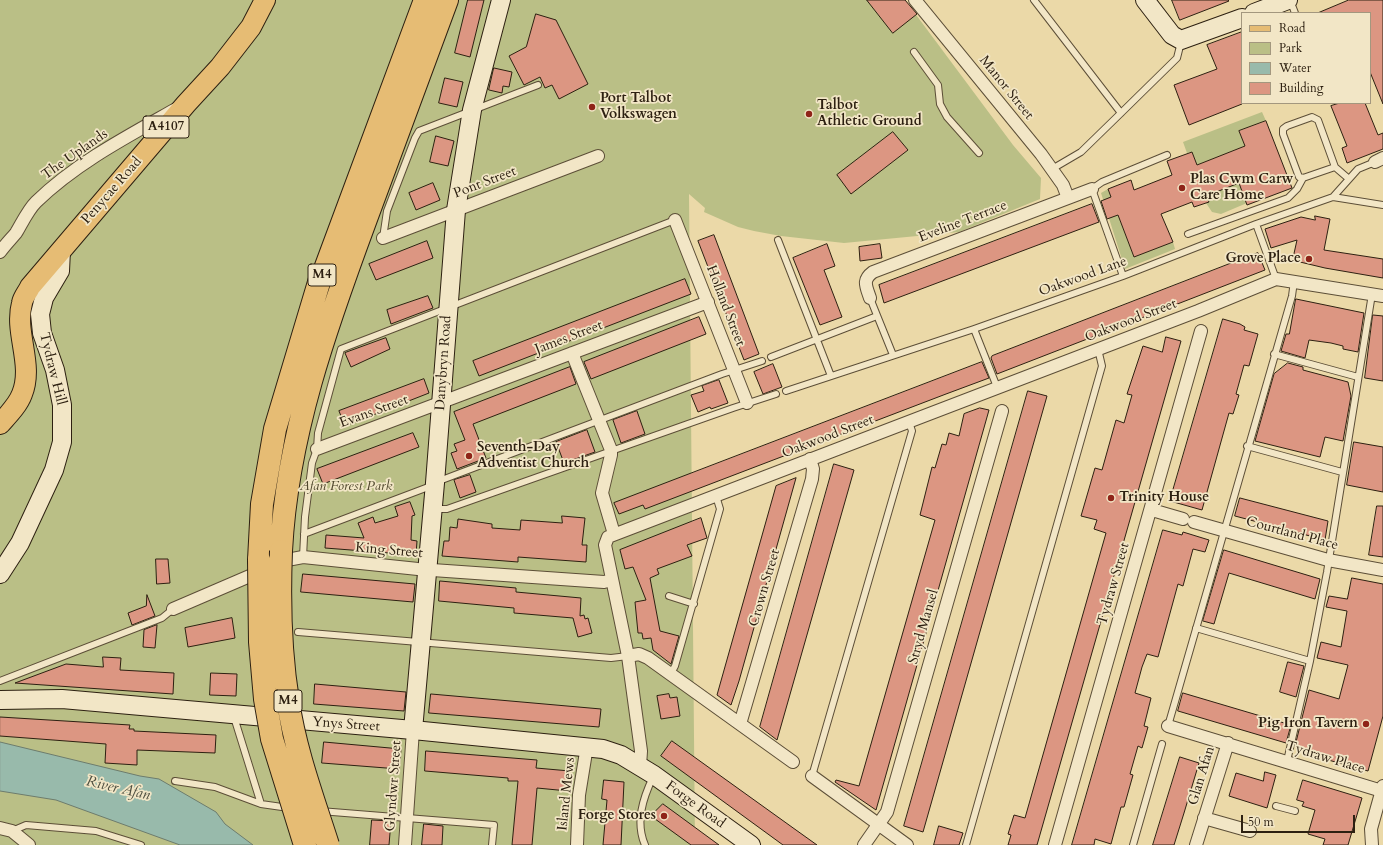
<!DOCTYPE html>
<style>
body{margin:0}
#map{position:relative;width:1383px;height:845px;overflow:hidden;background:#ebd9a8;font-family:Cardo,serif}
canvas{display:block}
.legend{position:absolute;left:1241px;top:12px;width:130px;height:92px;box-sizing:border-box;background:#f2e6c6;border:1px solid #a3977e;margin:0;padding:5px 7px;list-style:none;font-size:12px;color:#2d2011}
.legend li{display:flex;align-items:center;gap:8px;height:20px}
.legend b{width:20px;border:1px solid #a3977e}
.scale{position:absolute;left:1241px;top:815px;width:114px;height:18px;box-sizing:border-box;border:2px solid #2d2011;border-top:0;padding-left:5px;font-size:12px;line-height:14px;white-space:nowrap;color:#2d2011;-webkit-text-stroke:3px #f2e6c6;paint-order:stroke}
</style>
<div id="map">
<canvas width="1383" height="845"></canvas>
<ul class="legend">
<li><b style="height:5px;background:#e6bc74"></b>Road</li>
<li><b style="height:11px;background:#babf86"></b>Park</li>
<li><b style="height:11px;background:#98baab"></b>Water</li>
<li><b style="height:11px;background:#dc9682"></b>Building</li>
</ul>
<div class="scale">50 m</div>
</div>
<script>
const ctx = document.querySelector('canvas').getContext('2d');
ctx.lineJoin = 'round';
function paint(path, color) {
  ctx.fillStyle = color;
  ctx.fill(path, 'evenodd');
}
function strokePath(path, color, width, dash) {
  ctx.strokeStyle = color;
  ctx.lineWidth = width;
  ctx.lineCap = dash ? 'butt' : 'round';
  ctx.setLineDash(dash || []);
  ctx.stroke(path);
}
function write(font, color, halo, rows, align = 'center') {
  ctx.font = font + ' Cardo,serif';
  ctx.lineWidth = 3.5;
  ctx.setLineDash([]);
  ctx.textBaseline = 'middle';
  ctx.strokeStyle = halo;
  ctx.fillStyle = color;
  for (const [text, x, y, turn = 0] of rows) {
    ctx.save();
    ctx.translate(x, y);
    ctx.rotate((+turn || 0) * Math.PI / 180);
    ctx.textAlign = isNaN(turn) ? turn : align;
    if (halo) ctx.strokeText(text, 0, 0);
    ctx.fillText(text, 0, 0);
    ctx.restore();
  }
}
paint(new Path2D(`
 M0 0H905L1013 145 1041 178 1040 199 959 232 844 243 781 236 754 231 738 227 704 212 705 208 689 194 695 845H0Z
 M1262 112 1266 121 1239 131 1245 146 1197 165 1192 152 1187 153 1183 142Z
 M1255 171 1247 203 1221 214 1212 212 1206 203 1209 201 1206 196Z
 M1108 189 1134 257 1173 242 1175 249 1125 269 1101 193Z`), '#babf86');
const water = new Path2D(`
 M0 742 140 776 159 779 216 812 225 824 253 845H180L56 800 0 791Z`);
paint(water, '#98baab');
strokePath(water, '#6d7c6d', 1);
const building = new Path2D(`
 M468 0H484L470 57 455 53Z
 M867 0H905L917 14 893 33Z
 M1172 0H1228L1229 1 1180 20Z
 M1349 0H1383V104L1370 72V13H1318Z
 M536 14 556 20 588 84 559 99 552 85 545 88 540 77 524 85 509 56 526 47Z
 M1242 32V104L1189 125 1174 85 1217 69 1207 45Z
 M494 68 512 72 509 87 503 86 502 93 489 90Z
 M445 78 463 82 457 107 439 103Z
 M1340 103H1365L1378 135 1383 133V149L1347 163 1342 148 1347 146 1331 106Z
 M1266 121 1292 188 1247 205 1239 183 1206 196 1209 202 1194 207 1192 202 1161 214 1173 242 1134 257 1118 215 1107 219 1101 201 1111 197 1108 189 1131 180 1134 190 1172 175 1167 161 1192 152 1197 165 1245 146 1239 131Z
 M893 132 908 150 851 194 837 175Z
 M436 136 454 141 448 166 430 162Z
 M433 183 440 200 416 210 409 193Z
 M1092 204 1099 222 884 303 879 285Z
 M1315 216 1330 219 1324 250 1383 259V278L1325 268 1300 262 1301 260 1293 258 1297 240 1271 248 1265 229 1301 217 1315 220Z
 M714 235 759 354 744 360 698 241Z
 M427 241 433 258 376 280 369 264Z
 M827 244 835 266 824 270 842 317 820 325 793 258Z
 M880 244 882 258 860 261 859 247Z
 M1258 253 1265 270 997 374 991 358 992 356Z
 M685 279 691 294 479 376 473 361Z
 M428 296 433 308 391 324 387 310Z
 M1296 299 1364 313 1358 352 1343 349V346L1331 343 1309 340 1305 358 1281 351 1286 334H1289Z
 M1373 315 1383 316V381L1365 378Z
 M699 317 706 334 591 379 584 362Z
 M1223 319 1240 324 1245 327 1244 330 1258 334 1249 366 1244 365 1236 394 1239 395 1233 414 1229 413 1202 510 1170 501Z
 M1166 337 1181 341 1037 845H1008L1011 835 1008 834 1014 815 1025 818 1106 533 1094 529 1097 520 1081 516 1095 468 1102 470 1116 420 1124 423 1132 395 1127 394 1143 346 1162 352Z
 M386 338 390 349 351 367 345 353Z
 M982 362 989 378 946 394 645 509 643 505 619 514 614 503Z
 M1288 363 1303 367V370L1348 382 1351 396 1343 441 1325 437 1320 457 1255 441 1274 374Z
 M773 364 782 387 763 394 754 372Z
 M570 367 576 384 473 424 486 458 457 469 451 453 457 451 454 444 465 440 454 412Z
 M424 379 429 393 345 426 339 411Z
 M719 380 728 403 711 409 710 407 698 412 691 395 704 391 702 386Z
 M1028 391 1047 396 923 832 904 826Z
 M980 408 989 410 876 810 835 782 836 780 859 786 935 520 920 515 932 467 935 468 942 444 946 445 949 433 959 436 964 414Z
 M637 411 645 434 621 443 613 420Z
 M587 430 595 452 564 463 556 442Z
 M413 433 419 447 323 484 317 469Z
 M1354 442 1383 447V492L1347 485Z
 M834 464 854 470 777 740 760 727Z
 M470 475 476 492 460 498 454 480Z
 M796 478 739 681 731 705 717 695 776 486Z
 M1240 498 1328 521 1325 540 1235 516Z
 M410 502 415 515 412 516 411 540 417 541 416 555 325 548 326 535 364 538 358 523 373 517 375 523 398 516 395 507Z
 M1377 506H1383V557L1369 555Z
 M562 516 585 518 582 545H587L586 562 518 557V562L442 556 444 541H449L450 527 457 528 458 519 492 524V528L520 530 521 520 562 523Z
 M701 518 707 538 687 545 692 556 657 569 659 574 650 578 660 631 679 636 671 664 653 650 651 638 643 639 642 633H638L635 602 646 600 633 567 625 569 620 550Z
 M1163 530 1182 535 1183 532 1209 540 1205 552 1193 549 1183 586 1178 584 1158 657 1147 654 1142 667 1135 693 1151 698 1144 726 1148 727 1142 748 1138 746 1130 774 1133 775 1124 807H1121L1111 844 1095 839 1094 845H1072Z
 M1224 550 1320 579 1315 599 1229 573 1214 624 1203 621Z
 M156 559H168L170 583 157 584Z
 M303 574 415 584 413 602 301 592Z
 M1352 578 1383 584V716L1368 771 1303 753 1304 749 1295 746 1309 690 1339 699 1348 665 1317 658 1321 642 1341 647 1347 611 1326 607 1329 596 1347 599Z
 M440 581 516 588V592L581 598 580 616 584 615 585 619 588 618 592 633 578 637 573 618 514 613V608L439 601Z
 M147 595 155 616 132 625 128 613 146 606Z
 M232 618 235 638 188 647 185 628Z
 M157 625 155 648 143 647 144 630Z
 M103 657 121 658 120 670 174 673 173 694 15 683 66 664 103 667Z
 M1288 662 1304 666 1296 697 1280 692Z
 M211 673 237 674 236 696 210 695Z
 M315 684 406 692 404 711 314 704Z
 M1183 693 1291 725 1286 743 1178 711Z
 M431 694 601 709 599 727 429 713Z
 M669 694 670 698 677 697 680 716 661 719 657 696Z
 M0 717 130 725 129 729H134V731L216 735 215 753 137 750V765L105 763 106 744 0 736Z
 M672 741 796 830 817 845H783L661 756Z
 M324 742 401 749 399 769 322 763Z
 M426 751 537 760 536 768 570 771 568 791 537 788 532 845H512L518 781H508V778L425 771Z
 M1180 757 1199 763 1184 813 1174 845H1153Z
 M1265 772 1276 775 1267 808 1229 796 1236 773 1263 781Z
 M604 780 624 782 621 845H603L607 800 602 799Z
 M1303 780 1362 798 1348 845H1323L1325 839 1308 834 1315 810 1302 806 1304 802 1297 800Z
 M663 804 674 812 719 845H691L651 816Z
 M372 820 391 821 389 845H370Z
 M424 824 443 826 442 845H422Z
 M939 826 963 833 959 845H934Z`);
paint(building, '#dc9682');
strokePath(building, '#2d2011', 1);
const lane = new Path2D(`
 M1034 0 1121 113
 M1290 0 1295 13
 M914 52 938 85 940 104 947 117 979 153
 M1335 167 1303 178 1299 177 1283 134V129L1287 126 1312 117 1318 120 1335 167 1349 179
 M1052 169 1081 152 1121 113 1177 58 1181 42
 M1333 197 1383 205
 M1256 224 1276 279
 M1188 234 1288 198 1297 189 1303 178
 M383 238 387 211 415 138 419 131 538 85
 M778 240 831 376
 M1123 276 1092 189 1102 182 1167 155
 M870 298 893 355
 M974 329 997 387
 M1274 354 1358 377
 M771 357 877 316
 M786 391 974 329 1123 276 1256 224 1333 197 1358 169 1375 162
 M1247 446 1342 472
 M439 481 722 374 762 361
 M435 509H447L733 408 776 394
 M304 534 431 486
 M303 557 305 517 312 463 317 449 318 433 341 349 675 220
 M669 596 694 604
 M1196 628 1310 661
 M298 632 611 658 628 656
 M670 675 675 666 720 509 716 496
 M0 681 162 618 173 609
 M234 717 261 804 289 808
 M1168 726 1292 296 1294 281
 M1287 761 1310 661 1327 572 1372 294
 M812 776 912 431 909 422
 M175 781 215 787 261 804
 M1276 806 1295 811
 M320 811 494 825 492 845
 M12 831 26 825 96 831 141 845
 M645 845C635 822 643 798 653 777
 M966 845 1102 366 1098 349
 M1133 845 1162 744`);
const street = new Path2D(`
 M915 0 1041 154 1063 185 1068 198
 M1375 162 1383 158
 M675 220 747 403
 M383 238 598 156
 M0 252C5 245 11 239 16 233 22 223 28 210 36 202 76 163 128 136 176 109
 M870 298C866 286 862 280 873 272L1092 189
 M572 353 611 450V455L602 493 614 534
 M317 449 708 302
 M1152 510 1183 519
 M1194 522 1328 560 1383 570
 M173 609 287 560 303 557 418 569 604 582 612 580
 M628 656 639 654 648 658 793 762
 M740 724 812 479 813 469 810 459
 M1168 726 1382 791
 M640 766 641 751 628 656 605 545 608 537 1198 311 1276 279 1383 296
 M812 776 907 845
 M1204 818 1250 831
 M0 828 12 831 29 845
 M405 845 413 730
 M577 845 579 795 587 746
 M864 845 887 812 1002 411
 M1055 845 1201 331
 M1196 845 1228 743
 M1372 845 1371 829 1383 786`);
const secondary = new Path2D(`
 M1145 0 1172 35 1181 40 1242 18
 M1254 13 1288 0
 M0 574 20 543 54 470 62 442V405L55 370 42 333 40 314 44 298 60 271 61 250
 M0 700 62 699 413 730 603 749 621 755 654 775 751 845
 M413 730 435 483 456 210 472 110 501 0`);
const primary = new Path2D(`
 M0 424C8 415 18 405 22 394 34 364 14 333 22 303 23 297 28 292 30 287L186 104 220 67 251 27 265 0`);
const highway = new Path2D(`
 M281 551C287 435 326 327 366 219 393 146 420 73 447 0
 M259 560 262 504 275 429 320 279 325 269 425 0`);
strokePath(lane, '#5c4e37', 8);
strokePath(street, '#5c4e37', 14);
strokePath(secondary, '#2d2011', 20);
strokePath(primary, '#2d2011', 22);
strokePath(highway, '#2d2011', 24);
strokePath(lane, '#f2e6c6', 6);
strokePath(street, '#f2e6c6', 12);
strokePath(secondary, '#f2e6c6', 18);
strokePath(primary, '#e6bc74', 20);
strokePath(highway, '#e6bc74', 22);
const highwayBridge = new Path2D(`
 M281 551C279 601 280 651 288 701 295 750 313 798 328 845
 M259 560 260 642 265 699 272 739 305 845`);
strokePath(highwayBridge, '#2d2011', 24, []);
strokePath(highwayBridge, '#e6bc74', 22);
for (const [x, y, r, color] of [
 [592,107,4,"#8f2418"],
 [809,114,4,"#8f2418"],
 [1182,188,4,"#8f2418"],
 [1309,259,4,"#8f2418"],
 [469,456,4,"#8f2418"],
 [1111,498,4,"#8f2418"],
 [1366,724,4,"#8f2418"],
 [664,816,4,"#8f2418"]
]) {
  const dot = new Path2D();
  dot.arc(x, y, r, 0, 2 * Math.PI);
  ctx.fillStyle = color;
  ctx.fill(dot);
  strokePath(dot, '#f2e6c6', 1.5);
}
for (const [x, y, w] of [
 [166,127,46],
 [322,275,28],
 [288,701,28]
]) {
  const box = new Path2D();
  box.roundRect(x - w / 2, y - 11, w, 22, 3);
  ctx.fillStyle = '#f2e6c6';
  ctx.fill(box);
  strokePath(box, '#2d2011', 1);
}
write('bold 13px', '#2d2011', null, [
 ["A4107",166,127],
 ["M4",322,275],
 ["M4",288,701]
]);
write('14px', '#2d2011', '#f2e6c6', [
 ["Manor Street",1006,88,51],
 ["The Uplands",75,155,-35],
 ["Pont Street",485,183,-21],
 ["Penycae Road",112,191,-49],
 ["Eveline Terrace",963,222,-21],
 ["Oakwood Lane",1083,277,-20],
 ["Holland Street",725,306,69],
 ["Oakwood Street",1131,321,-21],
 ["James Street",569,338,-21],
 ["Danybryn Road",444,363,-86],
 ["Tydraw Hill",52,369,76],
 ["Evans Street",374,412,-20],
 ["Oakwood Street",828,437,-21],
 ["Courtland Place",1292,534,15],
 ["King Street",389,551,5],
 ["Tydraw Street",1114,584,-74],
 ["Crown Street",765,588,-74],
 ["Stryd Mansel",924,627,-74],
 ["Ynys Street",346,725,4],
 ["Tydraw Place",1325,758,17],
 ["Glan Afan",1202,776,-73],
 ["Glyndwr Street",394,786,-86],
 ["Island Mews",567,794,-84],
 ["Forge Road",695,805,36]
]);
write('bold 14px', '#2d2011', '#f2e6c6', [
 ["Port Talbot",600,99],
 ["Volkswagen",600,115],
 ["Talbot",817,106],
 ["Athletic Ground",817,122],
 ["Plas Cwm Carw",1190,180],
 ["Care Home",1190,196],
 ["Grove Place",1301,259,"right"],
 ["Seventh-Day",477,448],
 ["Adventist Church",477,464],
 ["Trinity House",1119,498],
 ["Pig Iron Tavern",1358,724,"right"],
 ["Forge Stores",656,816,"right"]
], 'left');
write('italic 14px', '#50482e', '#f2e6c6', [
 ["Afan Forest Park",346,487]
]);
write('italic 15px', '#4d4e3f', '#f2e6c6', [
 ["River Afan",118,789,13]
]);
</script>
